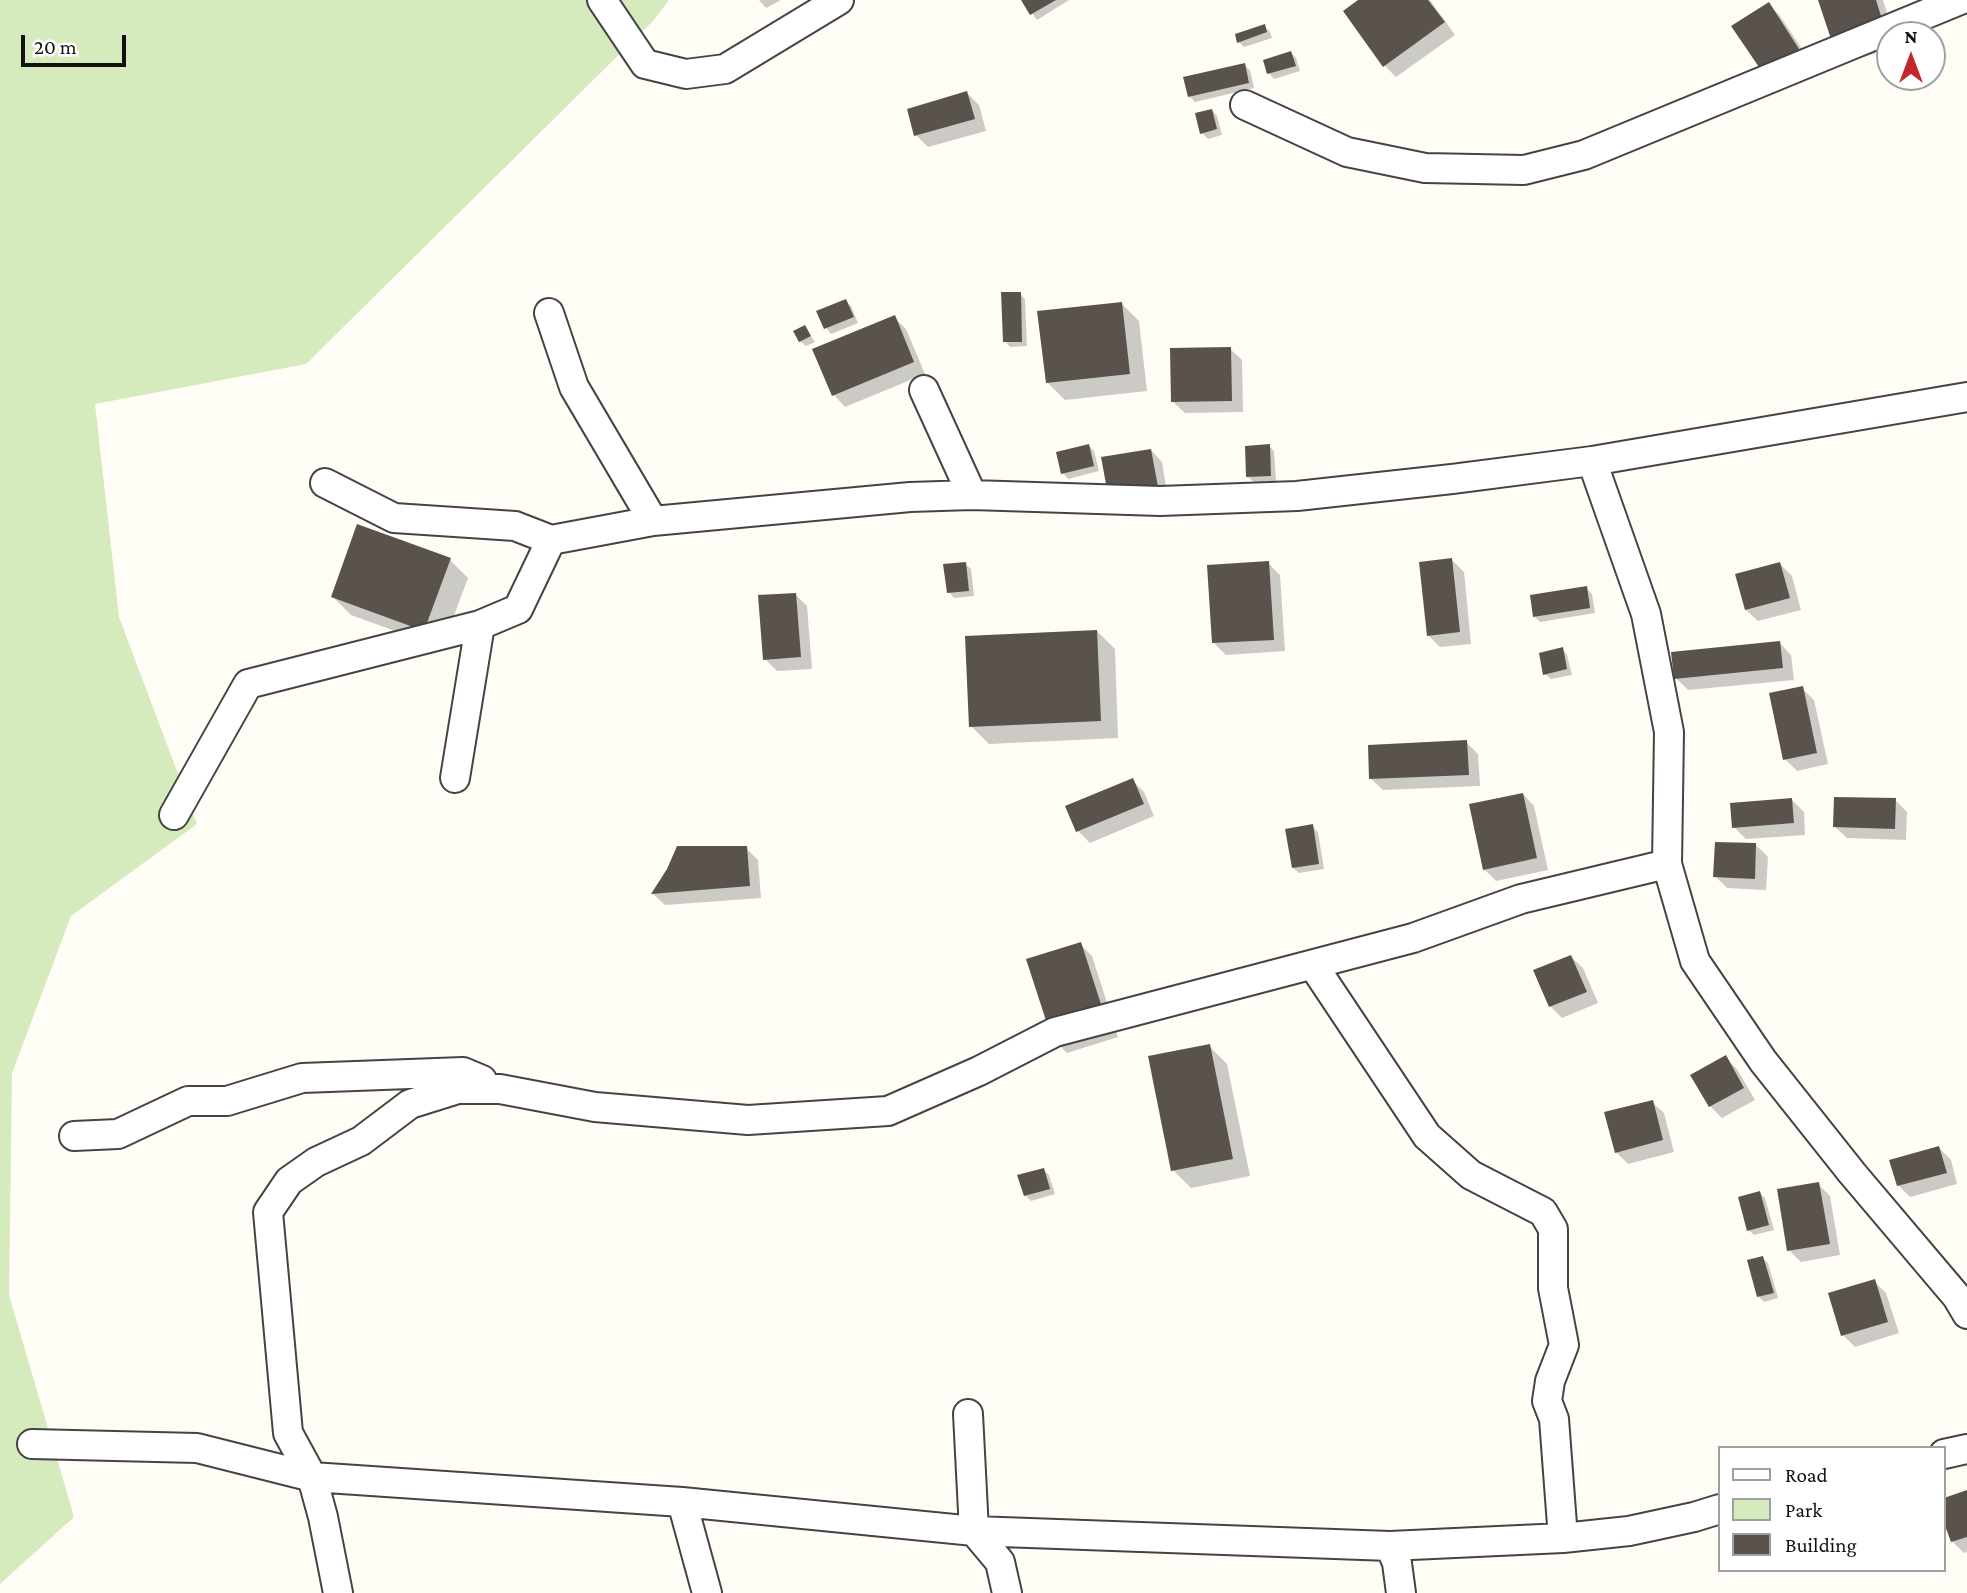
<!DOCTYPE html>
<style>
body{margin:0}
#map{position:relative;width:1967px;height:1593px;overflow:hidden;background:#fffdf5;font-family:"Crimson Pro",serif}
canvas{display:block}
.legend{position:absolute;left:1718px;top:1446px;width:228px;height:126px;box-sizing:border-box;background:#fff;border:2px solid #a0a0a0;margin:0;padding:9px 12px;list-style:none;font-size:21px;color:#111}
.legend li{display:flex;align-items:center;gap:14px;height:35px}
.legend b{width:35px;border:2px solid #a0a0a0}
.north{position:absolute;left:1876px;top:21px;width:70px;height:70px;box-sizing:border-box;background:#fff;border:2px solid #a0a0a0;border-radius:50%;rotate:0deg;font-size:19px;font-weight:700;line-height:28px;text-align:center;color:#111}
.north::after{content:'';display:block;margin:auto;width:24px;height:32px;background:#c4262e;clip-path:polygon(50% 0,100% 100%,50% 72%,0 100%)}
.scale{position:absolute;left:21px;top:35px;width:105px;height:32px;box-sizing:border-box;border:4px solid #111;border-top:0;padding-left:9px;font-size:21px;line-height:24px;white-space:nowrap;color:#111;-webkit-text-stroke:5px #fff;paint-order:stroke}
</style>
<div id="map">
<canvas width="1967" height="1593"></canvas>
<ul class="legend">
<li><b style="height:9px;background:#fff"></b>Road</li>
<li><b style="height:19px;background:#d5ebbd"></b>Park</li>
<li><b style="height:19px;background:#5a524d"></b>Building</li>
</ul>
<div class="north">N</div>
<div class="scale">20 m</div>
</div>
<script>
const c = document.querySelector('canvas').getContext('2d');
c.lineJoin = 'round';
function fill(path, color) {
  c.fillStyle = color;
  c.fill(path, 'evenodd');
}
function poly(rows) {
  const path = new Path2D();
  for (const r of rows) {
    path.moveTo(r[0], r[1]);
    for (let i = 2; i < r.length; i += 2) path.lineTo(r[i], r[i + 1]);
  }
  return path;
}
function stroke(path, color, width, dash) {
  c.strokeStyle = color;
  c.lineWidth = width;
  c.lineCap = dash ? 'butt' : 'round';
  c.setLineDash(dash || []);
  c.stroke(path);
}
fill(poly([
 [0,0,669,0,653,21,306,364,95,404,119,617,197,824,71,916,12,1073,9,1295,74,1517,0,1584]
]), '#d5ebbd');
fill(poly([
 [759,0,781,0,766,8],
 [1023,0,1069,0,1037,20],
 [1361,0,1430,0,1455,35,1396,77,1385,66],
 [1820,0,1883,0,1894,35,1890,35,1890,49,1848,62,1836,50],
 [1768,4,1780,16,1810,61,1776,84],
 [1264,26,1270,32,1272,38,1244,47,1239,42],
 [1291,53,1296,58,1300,71,1274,79,1269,73],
 [1244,65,1250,70,1254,88,1195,102,1189,96],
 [967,93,979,105,986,131,928,147,916,135],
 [1212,110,1217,116,1222,135,1208,139,1202,133],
 [1020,294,1025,299,1027,346,1010,347,1005,341],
 [846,301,851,306,858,323,831,334,826,328,819,312],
 [1121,303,1139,321,1147,391,1065,400,1047,382],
 [894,317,906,329,925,374,845,407,834,395,815,350],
 [805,327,815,342,806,346,800,341],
 [1230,349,1242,360,1243,412,1185,413,1173,402],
 [1089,446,1094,451,1099,471,1068,479,1063,473],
 [1269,446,1274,451,1276,481,1254,482,1248,477],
 [1151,450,1162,462,1168,499,1109,495],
 [450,560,468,578,442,648,351,615,333,597],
 [1452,560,1464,572,1471,644,1440,647,1428,635],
 [1268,563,1280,575,1285,651,1226,655,1214,643],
 [965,564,971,569,974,596,954,598,949,592],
 [1780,564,1792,576,1801,610,1758,621,1746,610],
 [1586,588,1592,594,1595,613,1540,622,1535,617],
 [795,594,807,606,812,669,777,671,765,659],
 [1097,631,1115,649,1118,738,989,744,971,726],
 [1780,643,1791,655,1794,680,1688,690,1676,678],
 [1562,649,1567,655,1572,675,1551,679,1545,674],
 [1802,688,1814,700,1828,764,1797,771,1785,759],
 [1466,742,1478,754,1480,786,1383,790,1371,779],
 [1132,780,1144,792,1154,816,1090,843,1078,831],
 [1523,794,1534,806,1548,870,1496,881,1484,869],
 [1792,800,1804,812,1805,835,1746,839,1734,827],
 [1895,800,1907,812,1906,840,1847,838,1835,827],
 [1312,826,1318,832,1324,869,1299,873,1293,868],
 [1756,845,1768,857,1766,890,1727,888,1715,876],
 [746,848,758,860,761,898,665,905,653,894],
 [1080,944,1092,956,1118,1037,1067,1053,1055,1041],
 [1571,957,1583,968,1598,1003,1562,1018,1550,1006],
 [1209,1046,1227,1064,1250,1176,1191,1188,1173,1170],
 [1725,1057,1737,1069,1755,1100,1722,1118,1710,1106],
 [1652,1102,1664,1113,1674,1152,1628,1164,1616,1152],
 [1939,1148,1951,1160,1957,1184,1910,1197,1898,1185],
 [1043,1170,1049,1175,1055,1194,1031,1201,1025,1195],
 [1818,1184,1830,1196,1840,1255,1801,1262,1789,1250],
 [1759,1193,1765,1198,1774,1230,1754,1235,1749,1230],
 [1762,1258,1768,1263,1778,1298,1764,1302,1759,1297],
 [1874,1281,1886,1293,1899,1333,1855,1347,1843,1335],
 [1967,1492,1967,1552,1964,1553,1952,1541]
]), '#0003');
fill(poly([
 [1021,0,1056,0,1030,15],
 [1358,0,1428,0,1445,22,1383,67,1343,11],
 [1818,0,1876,0,1887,35,1835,51],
 [1769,2,1799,49,1763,73,1731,26],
 [1265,24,1267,32,1237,43,1235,34],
 [1291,51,1296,66,1267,74,1263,60],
 [1245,63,1249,83,1188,97,1183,77],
 [967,91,975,119,914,136,907,109],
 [1212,109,1217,129,1200,134,1195,113],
 [1001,292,1021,292,1022,342,1003,342],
 [846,299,854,317,824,329,816,311],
 [1122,302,1130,374,1046,383,1037,311],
 [895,315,914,362,832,396,812,349],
 [805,325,811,336,799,342,793,331],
 [1231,347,1232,401,1171,402,1170,348],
 [1089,444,1094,466,1061,474,1056,452],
 [1270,444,1271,476,1246,477,1245,446],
 [1151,449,1158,487,1108,495,1101,457],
 [357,524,451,558,424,631,331,597],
 [1452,558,1460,632,1427,636,1419,562],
 [1269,561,1274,640,1212,643,1207,565],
 [966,562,969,591,947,593,943,564],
 [1780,562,1790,598,1745,610,1735,574],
 [1587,586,1590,608,1533,617,1530,595],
 [796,593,801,657,763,660,758,595],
 [1097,630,1101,721,969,727,965,636],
 [1780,641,1783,668,1674,679,1671,652],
 [1563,647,1567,669,1543,675,1539,653],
 [1803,686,1817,753,1783,760,1769,693],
 [1467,740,1469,775,1369,779,1368,745],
 [1133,778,1144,804,1076,832,1065,806],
 [1523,793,1537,858,1483,870,1469,804],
 [1834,797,1896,798,1895,829,1833,827],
 [1792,798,1794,823,1732,828,1730,803],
 [1313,824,1319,864,1292,868,1285,829],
 [1715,842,1756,843,1755,879,1713,877],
 [677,846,747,846,750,886,651,894,667,869],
 [1081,942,1108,1026,1053,1042,1026,959],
 [1571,955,1587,992,1549,1007,1533,970],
 [1210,1044,1233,1159,1171,1171,1148,1056],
 [1726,1055,1744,1088,1709,1107,1690,1075],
 [1653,1100,1663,1140,1615,1153,1604,1112],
 [1939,1146,1947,1173,1897,1186,1889,1160],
 [1044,1168,1050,1189,1024,1196,1017,1175],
 [1819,1182,1830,1244,1787,1251,1777,1189],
 [1760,1191,1769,1225,1747,1231,1738,1197],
 [1763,1256,1774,1293,1757,1297,1747,1260],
 [1875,1279,1888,1322,1841,1336,1828,1293],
 [1967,1490,1967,1537,1951,1542,1944,1523,1944,1498]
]), '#5a524d');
const minor = poly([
 [602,0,645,64,686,74,725,69,839,0],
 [1245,105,1347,152,1425,168,1524,170,1584,155,1960,0],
 [549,313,574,387,653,521],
 [924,390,972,495],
 [1592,461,1646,614,1669,732,1667,864,1695,961,1763,1061,1852,1173,1957,1297,1967,1314],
 [325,483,394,518,515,526,551,540],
 [455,778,480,625,518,609,551,540,653,521,910,497,972,495,1160,501,1297,496,1452,479,1592,461,1967,397],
 [174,815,248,684,480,625],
 [1313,965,1427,1136,1471,1175,1543,1212,1553,1229,1553,1288,1564,1345,1550,1381,1547,1401,1554,1419,1563,1538],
 [74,1136,118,1134,188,1101,227,1101,302,1078,463,1072,482,1080],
 [968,1414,974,1531,1000,1562,1007,1593],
 [32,1444,197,1448,312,1477,682,1502,974,1531,1390,1546,1563,1538,1629,1531,1694,1517,1720,1509],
 [1944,1454,1967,1449],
 [682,1502,707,1593],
 [1390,1546,1397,1563,1401,1593],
 [338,1593,323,1517,312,1477,288,1433,268,1212,289,1181,316,1162,361,1141,410,1104,458,1089,500,1089,595,1107,748,1120,888,1111,979,1071,1055,1032,1413,938,1521,899,1667,864]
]);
stroke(minor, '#444', 32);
stroke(minor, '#fff', 28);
</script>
